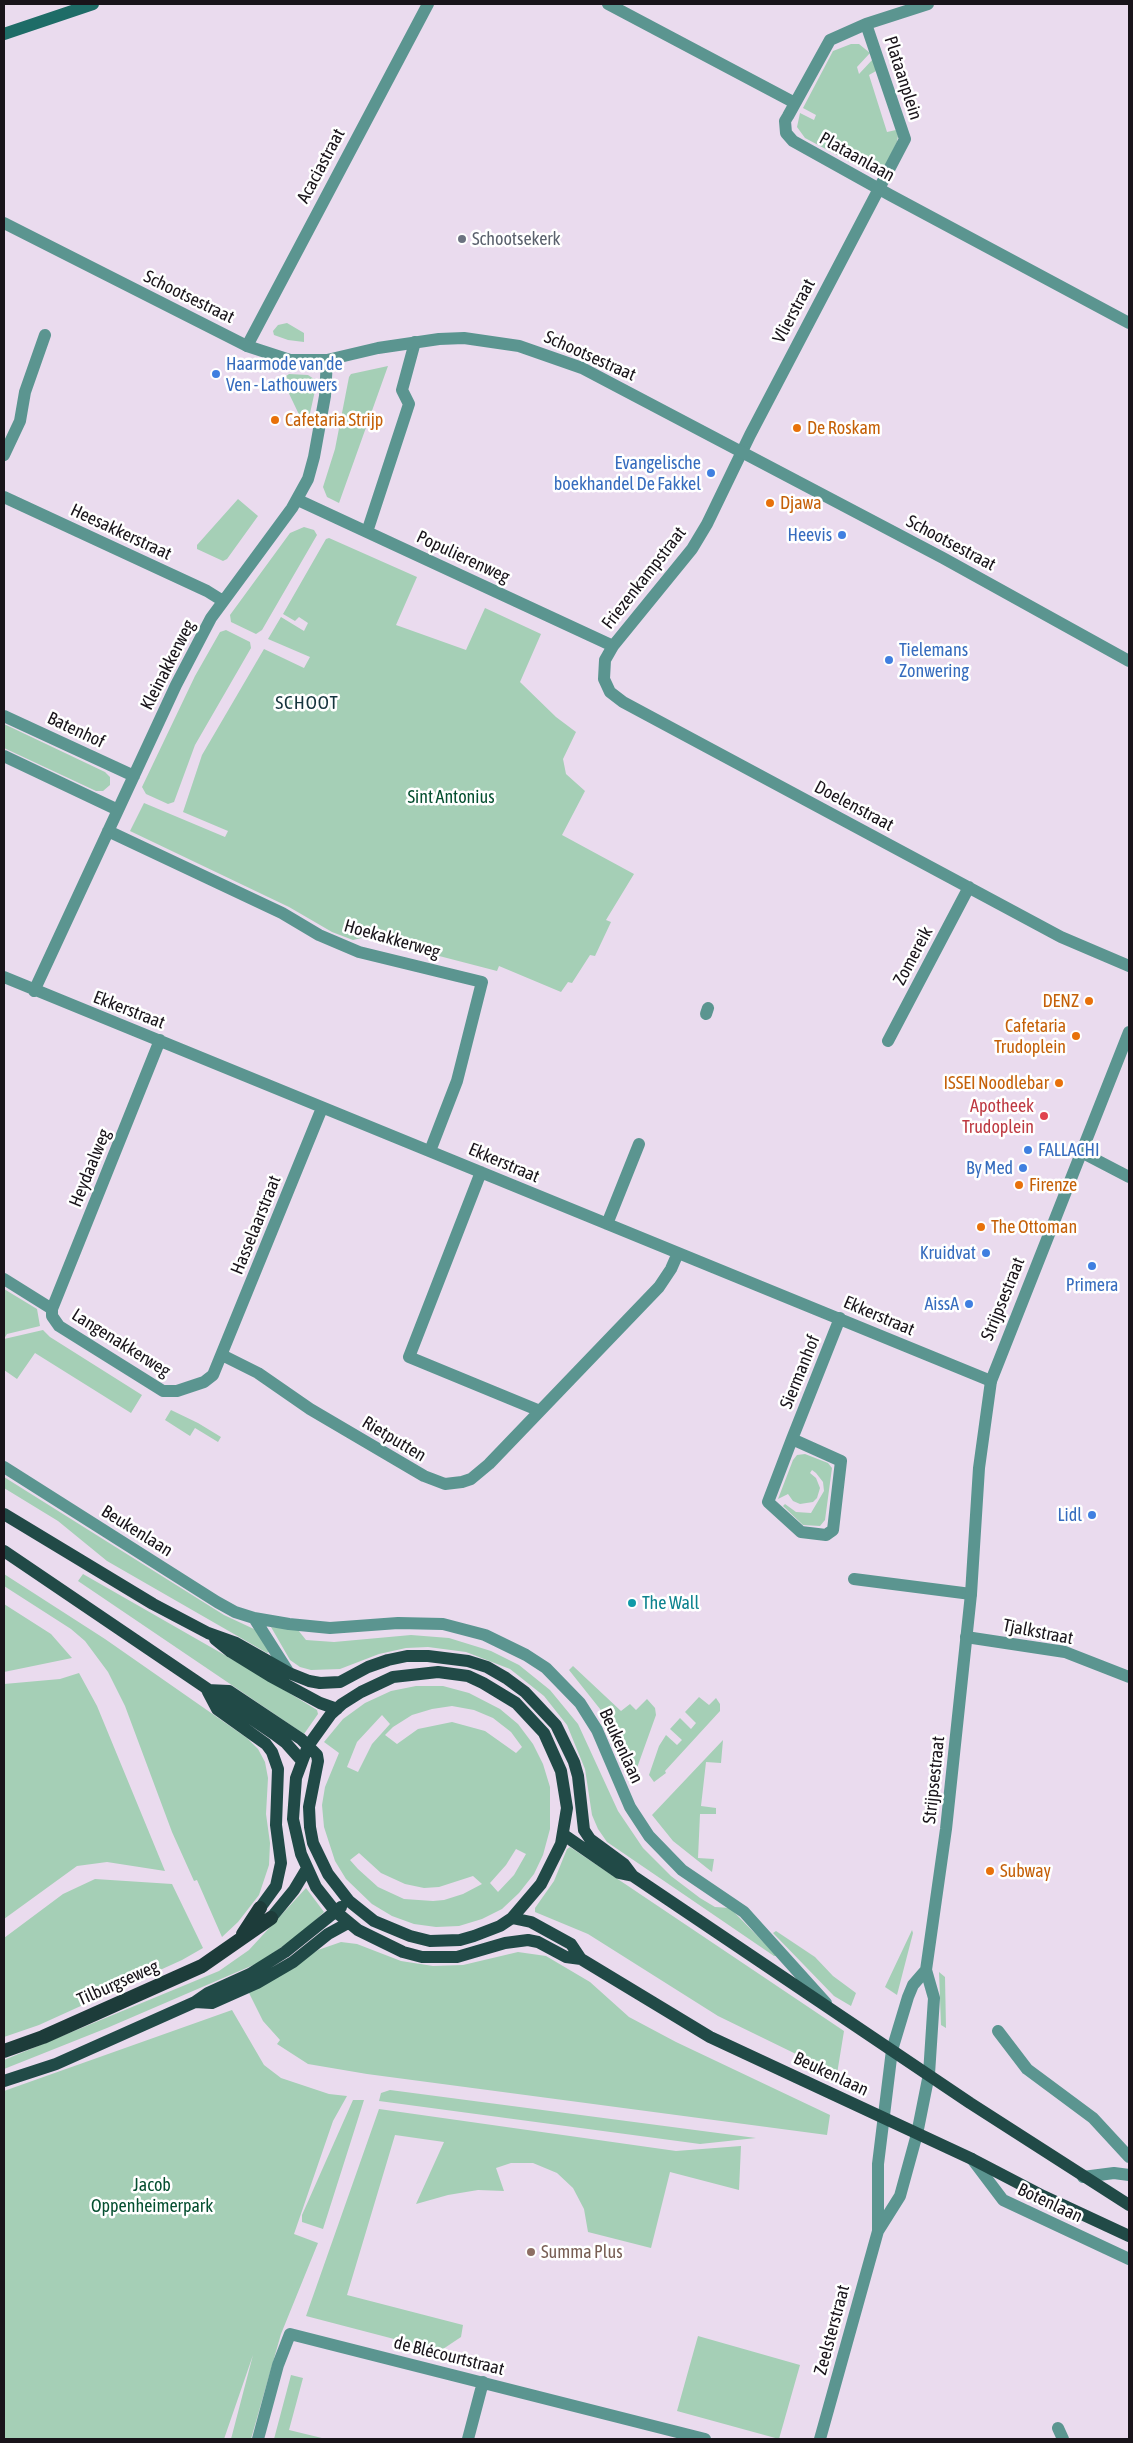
<!DOCTYPE html>
<meta charset="utf-8">
<style>
body{margin:0}
#map{position:relative;width:1133px;height:2443px;overflow:hidden;background:#eadbee;font-family:"Asap Condensed",sans-serif}
canvas{display:block}
.frame{position:absolute;inset:0;border:5px solid #19141a;pointer-events:none}
</style>
<div id="map">
<canvas width="1133" height="2443"></canvas>
<div class="frame"></div>
</div>
<script>
const c = document.querySelector('canvas').getContext('2d');
c.lineJoin = 'round';
function fill(path, color) {
  c.fillStyle = color;
  c.fill(path, 'evenodd');
}
function poly(rows) {
  const path = new Path2D();
  for (const r of rows) {
    path.moveTo(r[0], r[1]);
    for (let i = 2; i < r.length; i += 2) path.lineTo(r[i], r[i + 1]);
  }
  return path;
}
function stroke(path, color, width, dash) {
  c.strokeStyle = color;
  c.lineWidth = width;
  c.lineCap = dash ? 'butt' : 'round';
  c.setLineDash(dash || []);
  c.stroke(path);
}
function drawText(font, color, halo, rows, align = 'center') {
  c.font = font + ' "Asap Condensed",sans-serif';
  c.lineWidth = 5;
  c.setLineDash([]);
  c.textBaseline = 'middle';
  c.strokeStyle = halo;
  c.fillStyle = color;
  for (const [text, x, y, turn = 0] of rows) {
    c.save();
    c.translate(x, y);
    c.rotate((+turn || 0) * Math.PI / 180);
    c.textAlign = isNaN(turn) ? turn : align;
    if (halo) c.strokeText(text, 0, 0);
    c.fillText(text, 0, 0);
    c.restore();
  }
}
fill(poly([
 [851,44,859,44,870,53,857,67,859,74,873,59,876,71,869,75,887,132,896,130,898,136,897,142,886,164,875,171,865,170,805,138,797,127,800,113,814,120,816,115,803,108,833,51],
 [287,323,304,333,304,342,288,340,274,335,273,331,278,325],
 [388,366,339,503,327,497,323,487,335,449,349,377,351,374],
 [289,374,308,375,314,379,316,386,307,427,305,427,282,379],
 [238,499,258,516,227,559,223,561,197,549,197,545],
 [304,527,314,530,317,535,262,630,256,634,231,622,230,615,290,533],
 [329,538,417,577,396,625,466,650,485,608,541,634,520,682,556,717,576,732,563,759,566,774,585,791,562,835,634,874,606,920,611,922,595,956,590,955,572,983,568,982,561,992,499,966,497,971,366,937,353,940,332,932,289,907,130,831,144,803,225,837,228,831,183,812,202,755,264,649,304,668,310,657,268,639,281,617,304,631,308,623,299,617,295,621,283,614,326,539],
 [226,630,250,642,251,648,195,745,174,802,168,804,146,794,142,787,195,676,220,632],
 [4,724,105,772,110,777,110,785,103,791,96,791,4,748],
 [4,1289,37,1309,40,1326,7,1334,4,1339,43,1330,50,1337,142,1395,131,1413,35,1353,17,1379,4,1370],
 [171,1410,198,1423,221,1437,218,1442,195,1428,190,1436,165,1420],
 [805,1454,828,1463,832,1468,825,1520,820,1526,803,1525,783,1506,785,1504,796,1512,811,1513,824,1491,823,1482,816,1473,812,1470,810,1473,816,1478,820,1488,817,1498,813,1502,800,1504,793,1501,788,1494,778,1499,793,1460,797,1455],
 [4,1477,224,1615,256,1630,269,1652,267,1653,107,1561,58,1521,4,1488],
 [4,1574,105,1639,247,1738,258,1749,265,1762,268,1778,266,1814,270,1843,269,1865,259,1895,238,1922,222,1937,197,1880,194,1881,172,1832,125,1706,108,1672,85,1641,71,1629,4,1586],
 [83,1574,263,1677,317,1710,318,1714,304,1734,78,1581],
 [4,1604,51,1634,72,1658,4,1672],
 [271,1627,298,1630,306,1640,334,1642,411,1635,449,1638,491,1651,519,1665,550,1690,578,1724,618,1811,643,1848,671,1876,700,1898,715,1907,730,1908,777,1956,774,1956,607,1842,598,1829,592,1815,585,1769,567,1725,544,1696,510,1669,466,1652,428,1647,406,1648,379,1654,340,1669,311,1670,300,1667,290,1660],
 [573,1666,621,1711,630,1704,636,1710,647,1699,655,1708,656,1715,633,1779,604,1714,569,1670],
 [79,1673,97,1706,165,1871,107,1862,77,1866,4,1919,4,1684,60,1679],
 [416,1686,443,1686,469,1693,500,1709,518,1724,533,1744,543,1764,550,1787,550,1829,543,1855,534,1874,519,1893,502,1909,482,1919,459,1926,436,1927,414,1924,392,1916,372,1904,346,1879,335,1861,324,1827,322,1805,325,1787,339,1753,324,1742,343,1719,365,1703,391,1691],
 [452,1706,474,1710,493,1718,511,1732,522,1747,516,1753,485,1731,452,1722,418,1729,397,1744,385,1735,393,1727,412,1715,432,1709],
 [382,1715,390,1724,372,1744,358,1772,347,1767,357,1742],
 [516,1849,526,1854,514,1875,498,1892,490,1883,506,1865],
 [359,1853,381,1873,405,1884,424,1888,439,1887,473,1876,482,1884,463,1894,444,1900,433,1901,404,1899,378,1887,358,1869,350,1860],
 [699,1697,709,1705,716,1698,720,1704,720,1711,665,1771,666,1773,654,1782,649,1775,659,1746,666,1735,677,1745,682,1740,670,1729,680,1718,691,1729,696,1723,685,1712],
 [723,1740,721,1763,706,1762,701,1806,716,1808,716,1814,700,1814,698,1858,714,1859,712,1872,673,1841,652,1815],
 [570,1847,844,2031,837,2074,718,2016,588,1934,535,1912,535,1908,554,1881,567,1849],
 [95,1879,172,1884,203,1948,182,1960,39,2025,4,2037,4,1938,63,1894],
 [306,1888,324,1912,301,1934,258,1963,107,2028,4,2069,4,2060,219,1971,249,1950],
 [912,1930,913,1933,897,1995,885,1987],
 [776,1931,815,1957,833,1976,856,1993,851,2006,834,1996,773,1933],
 [341,1942,357,1944,401,1961,433,1966,463,1965,518,1952,546,1956,590,1982,629,2017,676,2042,830,2115,827,2135,367,2074,308,2064,277,2044,280,2040,263,2021,249,1993,318,1950],
 [939,1972,945,1977,946,2028,941,2025],
 [232,2010,264,2065,281,2078,329,2094,347,2096,333,2121,294,2234,318,2243,281,2334,251,2439,231,2439,253,2355,224,2439,4,2439,4,2091],
 [390,2090,756,2138,700,2144,379,2101,381,2093],
 [353,2100,364,2100,323,2229,302,2222,302,2215],
 [379,2109,676,2151,741,2146,739,2190,670,2172,651,2248,588,2232,584,2209,573,2188,557,2173,533,2163,511,2163,496,2168,504,2191,478,2190,448,2195,416,2204,444,2142,395,2135,347,2295,463,2325,461,2337,440,2351,306,2316],
 [698,2336,800,2365,779,2439,677,2411],
 [291,2375,303,2378,289,2430,326,2439,274,2439]
]), '#a5cfb6');
stroke(poly([
 [706,1014,708,1008]
]), '#5b9590', 12);
stroke(poly([
 [608,4,795,103],
 [928,4,866,24,830,40,788,116,785,121,786,133,793,141,890,195,1129,323],
 [866,24,905,139,750,435,707,524,692,549,613,646,605,660,604,679,610,692,623,702,1061,937,1129,966],
 [247,346,428,4],
 [4,455,20,421,25,392,45,335],
 [4,497,207,591,223,601],
 [298,500,613,646],
 [367,532,409,404,402,390,415,342],
 [4,716,134,776],
 [4,756,118,810],
 [108,831,282,913,319,935,359,952,482,982,457,1081,430,1151],
 [4,977,991,1381],
 [34,991,176,685,211,618,292,508,308,479,314,457,325,396,327,360],
 [160,1040,52,1309,52,1316,59,1326,163,1391,177,1391,204,1382,213,1375,322,1108],
 [888,1041,969,887],
 [1081,1152,1129,1177],
 [481,1172,409,1357,540,1411],
 [607,1224,639,1144],
 [4,1279,52,1309],
 [222,1355,258,1373,310,1409,424,1476,445,1484,462,1482,471,1479,489,1464,659,1287,671,1269,678,1253],
 [792,1439,841,1461,833,1530,826,1535,801,1532,768,1502,792,1439,840,1318],
 [4,1467,217,1602,235,1612,254,1618,289,1624,330,1628,398,1623,443,1624,485,1635,526,1655,546,1668,580,1703,597,1730,630,1807,649,1836,682,1870,744,1912,826,2003],
 [854,1579,971,1594],
 [254,1618,289,1673],
 [966,1637,1065,1652,1129,1677],
 [998,2031,1027,2069,1093,2118,1129,2157],
 [972,2159,1003,2200,1129,2259],
 [1083,2177,1114,2173,1129,2175],
 [1058,2428,1063,2439],
 [258,2439,278,2365,290,2334,705,2439],
 [468,2439,483,2382]
]), '#5b9590', 12);
stroke(poly([
 [4,223,247,346,290,360,327,360,378,348,439,339,464,338,519,346,582,368,943,558,1129,661],
 [878,2231,900,2196,917,2134,929,2074,934,1998,926,1970,946,1829,971,1594,979,1468,991,1381,1129,1032],
 [820,2439,878,2231,878,2164,892,2050,908,1997,913,1985,926,1970]
]), '#5b9590', 12);
stroke(poly([
 [4,34,93,4]
]), '#1e6c67', 12);
stroke(poly([
 [4,1514,153,1604,208,1633,236,1643,289,1673,309,1681,320,1683,340,1682,368,1667,388,1660,407,1656,428,1656,468,1661,487,1667,506,1678,525,1692,556,1725,574,1762,578,1776,584,1830,590,1839,624,1864,633,1876,970,2103,1129,2205],
 [4,1551,274,1734,286,1743,302,1761],
 [215,1639,231,1652,270,1676,320,1703,337,1709],
 [207,1690,229,1691,301,1739,317,1755,318,1761,309,1807,310,1827,313,1843,328,1874,349,1901,374,1921,410,1936,430,1941,460,1940,474,1936,500,1926,512,1918,541,1884,561,1844,567,1808,561,1771,544,1733,516,1703,483,1683,468,1676,438,1672,393,1677,361,1692,342,1704,331,1714,308,1746,296,1778,293,1819,301,1854,316,1887,335,1911,358,1930,403,1952,422,1957,457,1957,505,1943,528,1940,538,1942,566,1957,581,1959],
 [208,1692,217,1709,266,1744,272,1752,278,1769,276,1825,281,1863,276,1886,260,1908],
 [564,1835,619,1873,633,1876],
 [271,1918,294,1890,306,1870],
 [512,1918,531,1922,571,1944,581,1959,710,2037,972,2159,1043,2196,1129,2236],
 [195,2002,212,2003,257,1983,293,1962,328,1934,348,1923],
 [4,2081,56,2064,195,2002,208,1993,250,1974,285,1952,341,1907]
]), '#214a47', 12);
stroke(poly([
 [243,1934,260,1908],
 [4,2051,43,2037,202,1966,271,1918]
]), '#1d3c3a', 14);
for (const [x, y, r, color] of [
 [462,239,5,"#6b7280"],
 [216,374,5,"#3f7fe0"],
 [275,420,5,"#e8710a"],
 [797,428,5,"#e8710a"],
 [711,473,5,"#3f7fe0"],
 [770,503,5,"#e8710a"],
 [842,535,5,"#3f7fe0"],
 [889,660,5,"#3f7fe0"],
 [1089,1001,5,"#e8710a"],
 [1076,1036,5,"#e8710a"],
 [1059,1083,5,"#e8710a"],
 [1044,1116,5,"#e0444e"],
 [1028,1150,5,"#3f7fe0"],
 [1023,1168,5,"#3f7fe0"],
 [1019,1185,5,"#e8710a"],
 [981,1227,5,"#e8710a"],
 [986,1253,5,"#3f7fe0"],
 [1092,1266,5,"#3f7fe0"],
 [969,1304,5,"#3f7fe0"],
 [1092,1515,5,"#3f7fe0"],
 [632,1603,5,"#0f9aa8"],
 [990,1871,5,"#e8710a"],
 [531,2252,5,"#8d6e63"]
]) {
  const dot = new Path2D();
  dot.arc(x, y, r, 0, 2 * Math.PI);
  c.fillStyle = color;
  c.fill(dot);
  stroke(dot, '#fff', 2);
}
drawText('18px', '#19141a', '#fff', [
 ["Plataanplein",903,78,72],
 ["Plataanlaan",857,157,29],
 ["Acaciastraat",321,166,-62],
 ["Schootsestraat",189,297,26],
 ["Vlierstraat",794,311,-62],
 ["Schootsestraat",590,356,24],
 ["Heesakkerstraat",121,532,25],
 ["Schootsestraat",951,543,28],
 ["Populierenweg",463,557,25],
 ["Friezenkampstraat",644,578,-52],
 ["Kleinakkerweg",168,665,-63],
 ["Batenhof",76,730,25],
 ["Doelenstraat",854,806,28],
 ["Hoekakkerweg",392,939,16],
 ["Zomereik",913,956,-62],
 ["Ekkerstraat",129,1010,21],
 ["Ekkerstraat",504,1163,23],
 ["Heydaalweg",90,1168,-68],
 ["Hasselaarstraat",256,1225,-68],
 ["Strijpsestraat",1003,1299,-68],
 ["Ekkerstraat",879,1316,23],
 ["Langenakkerweg",121,1343,32],
 ["Siermanhof",800,1372,-68],
 ["Rietputten",394,1439,31],
 ["Beukenlaan",137,1531,32],
 ["Tjalkstraat",1038,1632,11],
 ["Beukenlaan",621,1746,65],
 ["Strijpsestraat",934,1780,-84],
 ["Tilburgseweg",118,1983,-24],
 ["Beukenlaan",831,2074,25],
 ["Botenlaan",1050,2203,25],
 ["Zeelsterstraat",832,2330,-75],
 ["de Blécourtstraat",449,2356,14]
]);
drawText('18px', '#5b616d', '#fff', [
 ["Schootsekerk",472,239]
], 'left');
drawText('18px', '#366cbe', '#fff', [
 ["Haarmode van de",226,364,"left"],
 ["Ven - Lathouwers",226,385,"left"],
 ["Evangelische",701,463],
 ["boekhandel De Fakkel",701,484],
 ["Heevis",832,535],
 ["Tielemans",899,650,"left"],
 ["Zonwering",899,671,"left"],
 ["FALLACHI",1038,1150,"left"],
 ["By Med",1013,1168],
 ["Kruidvat",976,1253],
 ["Primera",1092,1285,"center"],
 ["AissA",959,1304],
 ["Lidl",1082,1515]
], 'right');
drawText('18px', '#c56008', '#fff', [
 ["Cafetaria Strijp",285,420],
 ["De Roskam",807,428],
 ["Djawa",780,503],
 ["DENZ",1079,1001,"right"],
 ["Cafetaria",1066,1026,"right"],
 ["Trudoplein",1066,1047,"right"],
 ["ISSEI Noodlebar",1049,1083,"right"],
 ["Firenze",1029,1185],
 ["The Ottoman",991,1227],
 ["Subway",1000,1871]
], 'left');
drawText('18px', '#054f30', '#fff', [
 ["Sint Antonius",451,797],
 ["Jacob",152,2185],
 ["Oppenheimerpark",152,2206]
]);
drawText('18px', '#be3a42', '#fff', [
 ["Apotheek",1034,1106],
 ["Trudoplein",1034,1127]
], 'right');
drawText('18px', '#0d838f', '#fff', [
 ["The Wall",642,1603]
], 'left');
drawText('18px', '#785e54', '#fff', [
 ["Summa Plus",541,2252]
], 'left');
c.letterSpacing = '1px';
drawText('19px', '#15343d', '#fff', [
 ["SCHOOT",307,703]
]);
c.letterSpacing = '0px';
</script>
